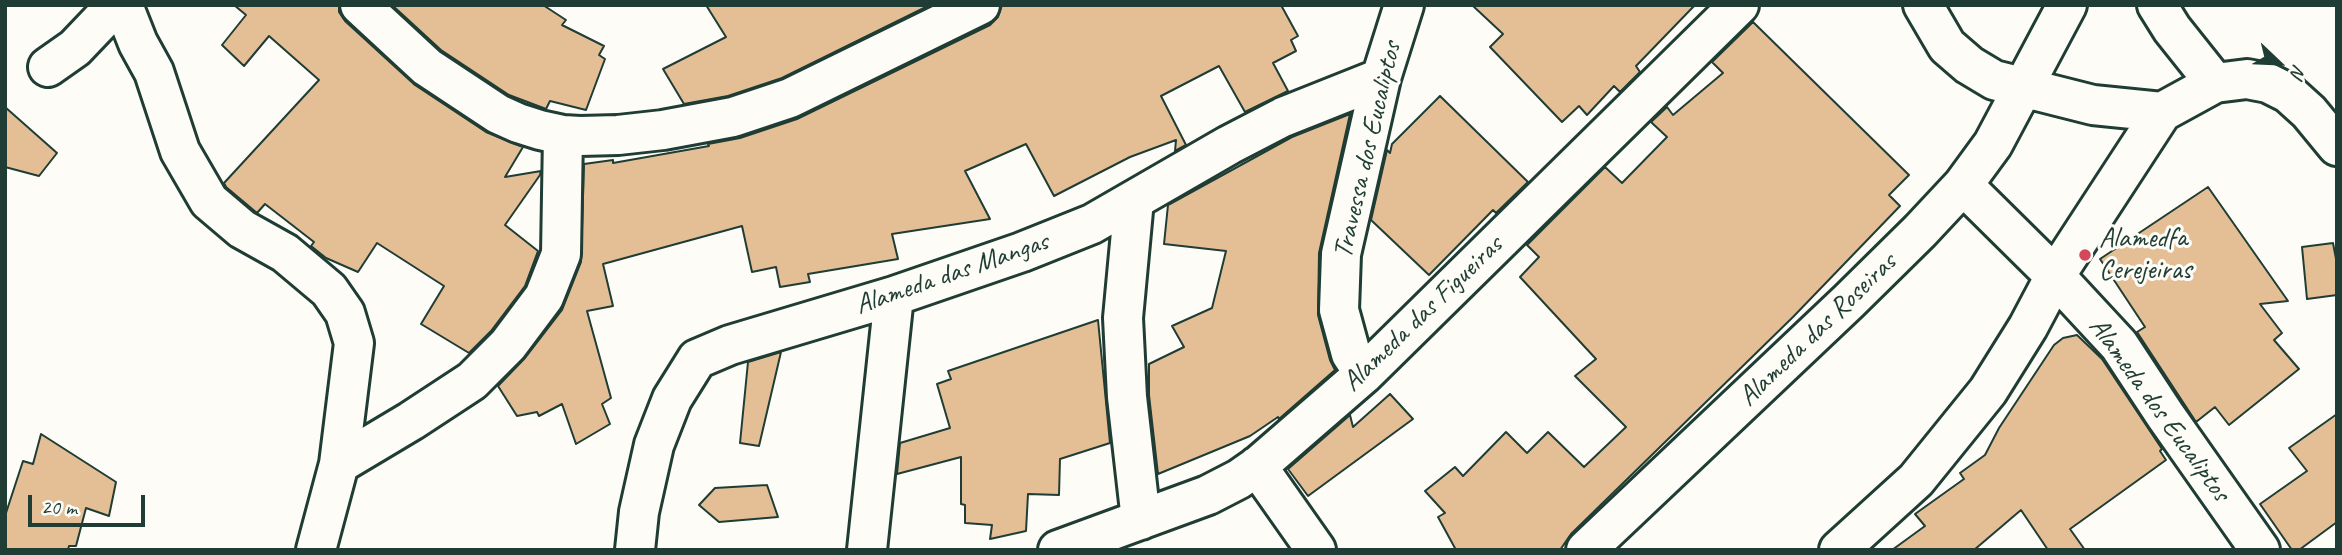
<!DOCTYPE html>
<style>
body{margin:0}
#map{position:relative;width:2342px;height:555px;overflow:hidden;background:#fdfcf7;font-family:Caveat,sans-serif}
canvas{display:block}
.frame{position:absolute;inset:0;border:7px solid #1f3d34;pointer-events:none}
.north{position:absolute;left:2244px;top:28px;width:70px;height:70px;-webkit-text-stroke:5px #fdfcf7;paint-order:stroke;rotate:113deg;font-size:19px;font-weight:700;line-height:28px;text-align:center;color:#1f3d34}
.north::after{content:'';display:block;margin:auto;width:24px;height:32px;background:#1f3d34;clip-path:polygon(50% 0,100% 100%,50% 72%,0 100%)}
.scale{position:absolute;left:28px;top:495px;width:117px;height:32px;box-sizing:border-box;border:4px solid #1f3d34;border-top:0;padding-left:9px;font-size:21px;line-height:24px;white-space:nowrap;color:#1f3d34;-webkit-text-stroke:5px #fdfcf7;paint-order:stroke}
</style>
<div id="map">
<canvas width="2342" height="555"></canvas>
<div class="frame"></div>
<div class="north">N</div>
<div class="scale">20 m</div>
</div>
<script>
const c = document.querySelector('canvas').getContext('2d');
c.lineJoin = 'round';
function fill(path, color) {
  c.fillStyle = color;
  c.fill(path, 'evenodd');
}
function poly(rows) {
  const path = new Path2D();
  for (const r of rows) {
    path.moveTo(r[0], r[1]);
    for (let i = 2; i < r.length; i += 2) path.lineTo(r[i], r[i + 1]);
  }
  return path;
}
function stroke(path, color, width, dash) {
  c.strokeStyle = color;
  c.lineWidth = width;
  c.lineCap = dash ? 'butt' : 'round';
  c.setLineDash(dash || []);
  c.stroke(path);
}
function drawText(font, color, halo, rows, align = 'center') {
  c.font = font + ' Caveat,sans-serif';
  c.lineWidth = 6;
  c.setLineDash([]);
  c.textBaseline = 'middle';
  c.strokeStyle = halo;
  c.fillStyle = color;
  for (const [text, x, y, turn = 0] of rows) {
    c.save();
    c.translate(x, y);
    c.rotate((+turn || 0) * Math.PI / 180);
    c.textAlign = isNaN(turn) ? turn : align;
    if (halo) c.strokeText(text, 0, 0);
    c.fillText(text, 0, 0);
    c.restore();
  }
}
const building = poly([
 [234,5,339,5,339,12,345,21,415,85,486,132,523,147,505,177,541,171,540,175,505,225,538,251,525,286,491,331,469,353,421,324,444,286,377,243,358,272,326,258,311,246,314,242,265,204,257,213,226,187,224,183,319,80,269,36,244,66,222,45,246,15,234,5],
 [392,5,543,5,566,20,562,25,604,46,599,55,605,59,586,110,550,101,546,109,509,95,441,50,392,5],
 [706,5,930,5,782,78,728,96,684,104,663,69,726,37,706,5],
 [1002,5,1281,5,1298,36,1291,40,1296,51,1273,63,1288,91,1245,112,1219,66,1161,96,1186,145,1175,151,1176,140,1130,157,1054,196,1026,144,965,171,990,219,892,234,898,259,808,274,810,282,780,287,776,267,752,272,742,226,603,264,613,306,587,311,611,398,602,404,610,424,576,444,562,404,539,416,537,412,517,416,498,386,525,358,562,310,581,262,584,164,613,160,613,163,709,146,708,144,740,138,797,119,990,25,998,17,1002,5],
 [1472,5,1695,5,1636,66,1640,72,1620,92,1614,86,1587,115,1579,106,1562,122,1490,47,1503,34,1472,5],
 [1753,22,1909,175,1889,195,1900,206,1793,317,1571,534,1560,550,1456,550,1438,517,1445,513,1425,491,1455,467,1463,476,1506,432,1527,453,1548,432,1584,467,1626,427,1575,376,1596,359,1520,277,1539,257,1527,245,1605,167,1622,183,1667,137,1651,122,1667,107,1673,115,1723,73,1712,62,1753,22],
 [1440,96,1528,182,1496,213,1493,210,1429,275,1371,220,1387,150,1390,153,1392,144,1440,96],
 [5,107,57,153,39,176,5,167,5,107],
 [1350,114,1319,253,1318,315,1330,360,1335,370,1279,419,1278,417,1250,436,1158,474,1149,395,1149,364,1184,347,1172,326,1212,308,1226,251,1164,244,1168,205,1292,137,1350,114],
 [2208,187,2288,301,2260,304,2282,333,2274,340,2299,369,2229,425,2215,407,2196,422,2137,332,2145,327,2100,259,2208,187],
 [2333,243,2337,264,2337,295,2307,299,2302,247,2333,243],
 [1098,320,1110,443,1060,459,1059,495,1028,494,1026,531,990,539,992,525,965,523,965,505,961,504,961,457,897,474,900,443,950,428,937,384,951,379,948,371,1098,320],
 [2077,335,2102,359,2162,449,2160,451,2166,460,2070,529,2085,550,2048,550,2021,510,1974,550,1892,550,1925,526,1915,514,1964,479,1960,473,1985,455,1999,428,2054,345,2063,338,2077,335],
 [781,352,759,446,740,443,748,362,781,352],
 [1390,394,1413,419,1308,496,1288,469,1350,415,1353,427,1390,394],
 [2337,414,2337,522,2299,550,2292,550,2260,504,2307,471,2289,448,2337,414],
 [41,434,116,482,109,516,86,508,76,546,69,546,68,550,5,550,5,516,23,461,33,464,41,434],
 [767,485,778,517,719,522,699,505,715,488,767,485]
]);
fill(building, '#e4bf95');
stroke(building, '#1f3d34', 2);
const minor = poly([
 [123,5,138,43,154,72,180,151,209,201,242,229,285,253,329,290,345,313,354,343,339,464,316,550],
 [360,5,427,67,498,114,518,123,540,130,563,135,580,136,618,135,663,130,733,117,790,98,980,5],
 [1923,5,1947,46,1969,65,1994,80,2093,105,2162,112],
 [2157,5,2172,29,2215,83],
 [48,67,75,48,116,5],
 [1963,185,2055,276,2119,345,2165,415,2260,550],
 [1134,200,1123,318,1127,397,1141,520],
 [1364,374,1351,354,1339,310,1341,254,1381,78,1404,5],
 [339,464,411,421,472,381,508,345,544,297,561,254,563,135],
 [1257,466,1316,550],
 [635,550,639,512,654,445,672,399,697,359,730,345,894,296,1022,252,1092,224,1229,145,1283,117,1381,78],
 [867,550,894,296],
 [1058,550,1208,495,1239,479,1259,465,1364,374,1739,5],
 [1586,550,1849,301,1920,231,1963,185,1993,144,2067,5],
 [1839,550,1916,480,1988,391,2028,327,2055,276,2162,112,2215,83,2247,79,2268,83,2288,93,2309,112,2337,146]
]);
stroke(minor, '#1f3d34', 44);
stroke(minor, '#fdfcf7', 38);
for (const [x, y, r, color] of [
 [2085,255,7,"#d1495b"]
]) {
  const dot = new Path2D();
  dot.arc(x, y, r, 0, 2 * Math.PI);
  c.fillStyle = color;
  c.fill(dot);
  stroke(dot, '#fdfcf7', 2.5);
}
drawText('28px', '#1f3d34', '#fdfcf7', [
 ["Travessa dos Eucaliptos",1368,150,-77],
 ["Alameda das Mangas",952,274,-19],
 ["Alameda das Figueiras",1423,314,-44],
 ["Alameda das Roseiras",1818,330,-44],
 ["Alameda dos Eucaliptos",2159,410,54]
]);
drawText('28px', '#1f3d34', '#fdfcf7', [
 ["Alamedfa",2099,239],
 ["Cerejeiras",2099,271]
], 'left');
</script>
